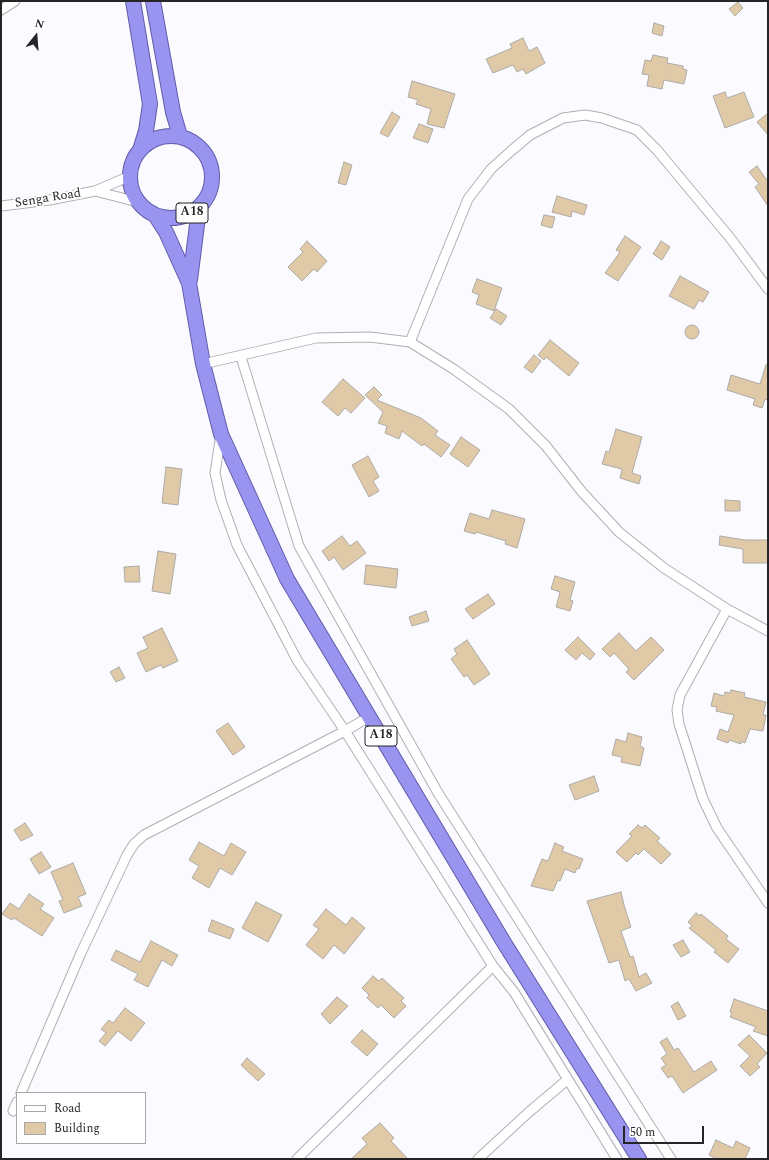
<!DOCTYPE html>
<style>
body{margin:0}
#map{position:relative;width:769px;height:1160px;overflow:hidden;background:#fbfaff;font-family:Spectral,serif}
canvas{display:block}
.frame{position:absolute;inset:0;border:2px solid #252527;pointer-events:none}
.legend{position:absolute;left:16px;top:1092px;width:130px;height:52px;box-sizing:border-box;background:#fff;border:1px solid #a8a8a9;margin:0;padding:5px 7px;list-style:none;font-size:12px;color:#252527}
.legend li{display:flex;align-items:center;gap:8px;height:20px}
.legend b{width:20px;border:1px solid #a8a8a9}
.north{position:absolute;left:16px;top:16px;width:40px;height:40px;-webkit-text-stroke:3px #fff;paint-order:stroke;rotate:17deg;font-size:11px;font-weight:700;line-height:16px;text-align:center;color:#252527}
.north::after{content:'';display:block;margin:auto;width:14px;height:18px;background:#252527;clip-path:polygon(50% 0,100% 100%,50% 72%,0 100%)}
.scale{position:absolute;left:623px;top:1126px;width:81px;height:18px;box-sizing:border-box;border:2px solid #252527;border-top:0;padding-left:5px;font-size:12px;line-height:14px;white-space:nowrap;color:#252527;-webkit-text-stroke:3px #fff;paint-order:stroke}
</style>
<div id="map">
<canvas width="769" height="1160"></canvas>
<div class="frame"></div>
<ul class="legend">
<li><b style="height:5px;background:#fff"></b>Road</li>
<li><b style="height:11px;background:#e0c9a7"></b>Building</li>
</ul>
<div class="north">N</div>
<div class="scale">50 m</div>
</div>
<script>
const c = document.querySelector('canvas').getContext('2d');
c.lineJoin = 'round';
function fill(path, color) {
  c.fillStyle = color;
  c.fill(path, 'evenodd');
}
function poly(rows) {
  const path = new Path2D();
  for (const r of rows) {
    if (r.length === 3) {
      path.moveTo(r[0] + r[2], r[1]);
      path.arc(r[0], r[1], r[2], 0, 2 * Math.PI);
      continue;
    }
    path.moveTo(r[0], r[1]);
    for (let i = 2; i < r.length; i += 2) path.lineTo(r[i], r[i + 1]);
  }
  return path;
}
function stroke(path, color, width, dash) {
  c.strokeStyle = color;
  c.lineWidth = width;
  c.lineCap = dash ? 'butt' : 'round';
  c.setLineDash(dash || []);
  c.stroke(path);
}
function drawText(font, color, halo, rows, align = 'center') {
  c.font = font + ' Spectral,serif';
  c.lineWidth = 4;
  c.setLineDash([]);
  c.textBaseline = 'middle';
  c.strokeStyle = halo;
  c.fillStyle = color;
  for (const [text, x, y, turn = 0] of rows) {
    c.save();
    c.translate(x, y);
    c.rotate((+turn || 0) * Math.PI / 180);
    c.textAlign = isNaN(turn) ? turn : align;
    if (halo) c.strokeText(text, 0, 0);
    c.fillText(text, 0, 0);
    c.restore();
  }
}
const building = poly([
 [738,2,743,8,735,16,729,9,738,2],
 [654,23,664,26,662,36,652,33,654,23],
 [523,38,529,51,537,47,545,63,526,74,523,69,517,72,513,65,493,73,486,59,512,48,510,44,523,38],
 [653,55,668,58,667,63,683,66,683,69,687,70,684,84,664,80,662,89,647,86,649,75,642,74,645,60,651,61,653,55],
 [412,81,455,94,444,128,427,124,431,109,416,104,418,100,408,97,412,81],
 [725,92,727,98,744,92,754,117,725,128,713,96,725,92],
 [392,112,400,117,388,137,380,133,392,112],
 [768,113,768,135,757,122,768,113],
 [419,124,433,129,428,143,413,138,419,124],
 [344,162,352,165,346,185,338,183,344,162],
 [757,166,766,179,768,178,768,206,755,187,759,184,749,172,757,166],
 [557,196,587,205,584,215,572,211,571,217,552,212,557,196],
 [544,215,555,217,552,228,541,225,544,215],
 [625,236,641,247,618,281,605,273,620,252,616,250,625,236],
 [307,241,327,261,317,272,314,269,302,281,288,267,303,252,300,249,307,241],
 [661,241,670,247,662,260,653,254,661,241],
 [680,276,709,292,703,302,699,300,694,309,669,296,680,276],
 [477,279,502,288,494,311,476,304,479,295,472,292,477,279],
 [496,309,507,316,501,325,490,318,496,309],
 [692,332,7],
 [550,340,579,363,569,376,546,357,544,360,538,355,550,340],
 [534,355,541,361,532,373,524,367,534,355],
 [766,365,768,365,768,400,765,399,762,408,753,405,755,399,727,390,731,375,760,384,766,365],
 [343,379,365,398,351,413,345,408,338,416,322,402,343,379],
 [374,387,382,395,377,400,421,418,438,431,435,435,450,445,441,457,424,444,422,446,402,431,399,439,385,433,387,426,378,423,383,412,365,395,374,387],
 [616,429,642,437,632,473,641,476,639,484,620,478,622,469,602,464,606,451,609,452,616,429],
 [461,437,480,450,468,467,450,454,461,437],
 [368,456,379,477,373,481,379,491,369,497,352,465,368,456],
 [166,467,182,469,178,505,162,503,166,467],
 [725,500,740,501,740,511,725,511,725,500],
 [492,510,525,519,517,548,505,544,506,541,476,532,475,534,464,531,470,513,489,519,492,510],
 [342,536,350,546,357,541,366,553,343,570,334,557,329,561,322,551,342,536],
 [720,536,745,540,768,540,768,563,743,563,743,549,719,545,720,536],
 [158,551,176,554,170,594,152,591,158,551],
 [366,565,398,569,396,588,364,584,366,565],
 [139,566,140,582,125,582,124,567,139,566],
 [555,576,575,582,570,600,573,601,570,611,556,607,560,592,551,589,555,576],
 [488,594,495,604,473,619,465,609,488,594],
 [426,611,429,621,412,626,409,617,426,611],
 [162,628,178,661,163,668,161,665,146,672,137,653,148,648,143,637,162,628],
 [619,633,636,651,651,637,664,650,634,680,626,672,629,669,614,653,610,657,602,649,619,633],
 [578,637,595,654,590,660,582,653,576,660,565,650,578,637],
 [467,640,490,674,474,685,467,675,464,677,451,659,457,654,454,649,467,640],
 [119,667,125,678,116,682,110,672,119,667],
 [731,690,745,693,744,697,766,702,763,715,766,715,763,731,750,729,745,743,741,741,741,744,729,740,728,743,717,739,720,729,728,732,734,715,716,711,717,707,711,706,714,693,724,696,725,692,730,693,731,690],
 [228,723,245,747,233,755,216,731,228,723],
 [628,733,642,737,640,746,644,748,640,766,621,762,622,757,612,755,616,739,626,742,628,733],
 [594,776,599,791,575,800,569,785,594,776],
 [25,823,33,835,21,841,14,830,25,823],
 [638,825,642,828,645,825,660,838,657,841,671,854,661,864,644,849,638,855,636,853,627,862,616,852,632,836,629,834,638,825],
 [199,842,224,856,231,843,246,852,232,875,220,868,209,888,192,878,199,866,189,860,199,842],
 [555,843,564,847,562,851,583,859,579,869,577,868,575,873,565,869,560,881,558,880,553,891,531,886,542,859,548,861,555,843],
 [41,852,51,867,39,874,30,859,41,852],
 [73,863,86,894,78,897,82,906,64,913,59,901,63,900,51,872,73,863],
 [621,892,624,905,631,927,621,931,630,957,633,956,639,977,646,973,652,983,636,991,629,979,625,981,619,960,609,963,587,901,621,892],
 [29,894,44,904,40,909,54,918,42,936,14,918,12,920,2,914,10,903,19,909,29,894],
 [256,902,282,915,268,942,242,928,256,902],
 [326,909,346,925,352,917,365,928,344,954,334,945,323,959,306,945,319,929,313,925,326,909],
 [696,913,700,916,701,914,728,936,726,939,739,949,728,963,714,952,716,950,689,928,692,926,688,922,696,913],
 [212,920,234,929,230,939,208,931,212,920],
 [683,940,690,952,681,957,673,945,683,940],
 [151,941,178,955,172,966,162,960,148,987,134,980,138,974,111,960,116,950,140,962,151,941],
 [373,976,379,981,382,978,404,998,401,1001,406,1006,394,1018,381,1005,378,1008,367,998,369,995,362,988,373,976],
 [337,997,348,1006,330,1024,321,1014,337,997],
 [734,999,768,1011,768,1036,753,1031,756,1027,730,1017,732,1013,730,1012,734,999],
 [678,1002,686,1016,678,1020,671,1006,678,1002],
 [125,1008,145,1023,131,1041,118,1031,105,1046,99,1041,106,1033,101,1029,109,1020,113,1023,125,1008],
 [362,1030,378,1044,367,1056,351,1042,362,1030],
 [749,1035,767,1053,757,1064,760,1067,750,1076,740,1066,750,1056,738,1045,749,1035],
 [667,1038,674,1050,678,1048,694,1072,711,1061,717,1070,683,1093,672,1076,668,1078,661,1068,666,1065,661,1058,667,1054,660,1042,667,1038],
 [247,1058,265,1074,258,1081,241,1065,247,1058],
 [380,1123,394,1138,391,1141,408,1159,351,1159,367,1144,362,1138,380,1123],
 [716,1140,733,1148,736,1141,750,1148,745,1159,717,1159,709,1155,716,1140]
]);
fill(building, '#e0c9a7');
stroke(building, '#adaaa7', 1);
const minor = poly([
 [1,10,15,1],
 [95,191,138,202],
 [1,206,50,200,95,191,130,176],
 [410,342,468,199,491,169,511,151,530,135,563,118,585,115,602,118,637,130,657,150,731,239,768,289],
 [241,357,299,546,438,793,671,1159],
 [203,364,316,338,370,337,410,342,455,370,509,409,546,446,582,492,619,532,664,568,727,609,768,631],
 [221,434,215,473,221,500,237,545,297,660,345,731,493,966,514,992,617,1159],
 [727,609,680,695,677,710,679,724,703,799,717,828,768,903],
 [21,1093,81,953,127,855,134,844,144,835,345,731,369,717],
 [13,1111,17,1102],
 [297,1159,493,966],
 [478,1159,529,1112,567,1080]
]);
const trunk = poly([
 [133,1,150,104,146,131,140,150],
 [153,1,173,112,180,136],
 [171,177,41],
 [155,215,166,232,189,283,203,364,221,434,287,579,503,941,639,1159],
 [190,280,199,209]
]);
stroke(minor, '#b0b0b4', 11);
stroke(trunk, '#605ca8', 16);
stroke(minor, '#fff', 9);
stroke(trunk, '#9894f0', 14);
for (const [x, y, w] of [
 [192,213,32],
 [381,736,32]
]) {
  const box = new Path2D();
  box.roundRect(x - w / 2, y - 10, w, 20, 3);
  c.fillStyle = '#fff';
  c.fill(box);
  stroke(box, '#252527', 1);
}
drawText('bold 12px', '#252527', null, [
 ["A18",192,213],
 ["A18",381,736]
]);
drawText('13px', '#252527', '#fff', [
 ["Senga Road",48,199,-9]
]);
</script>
